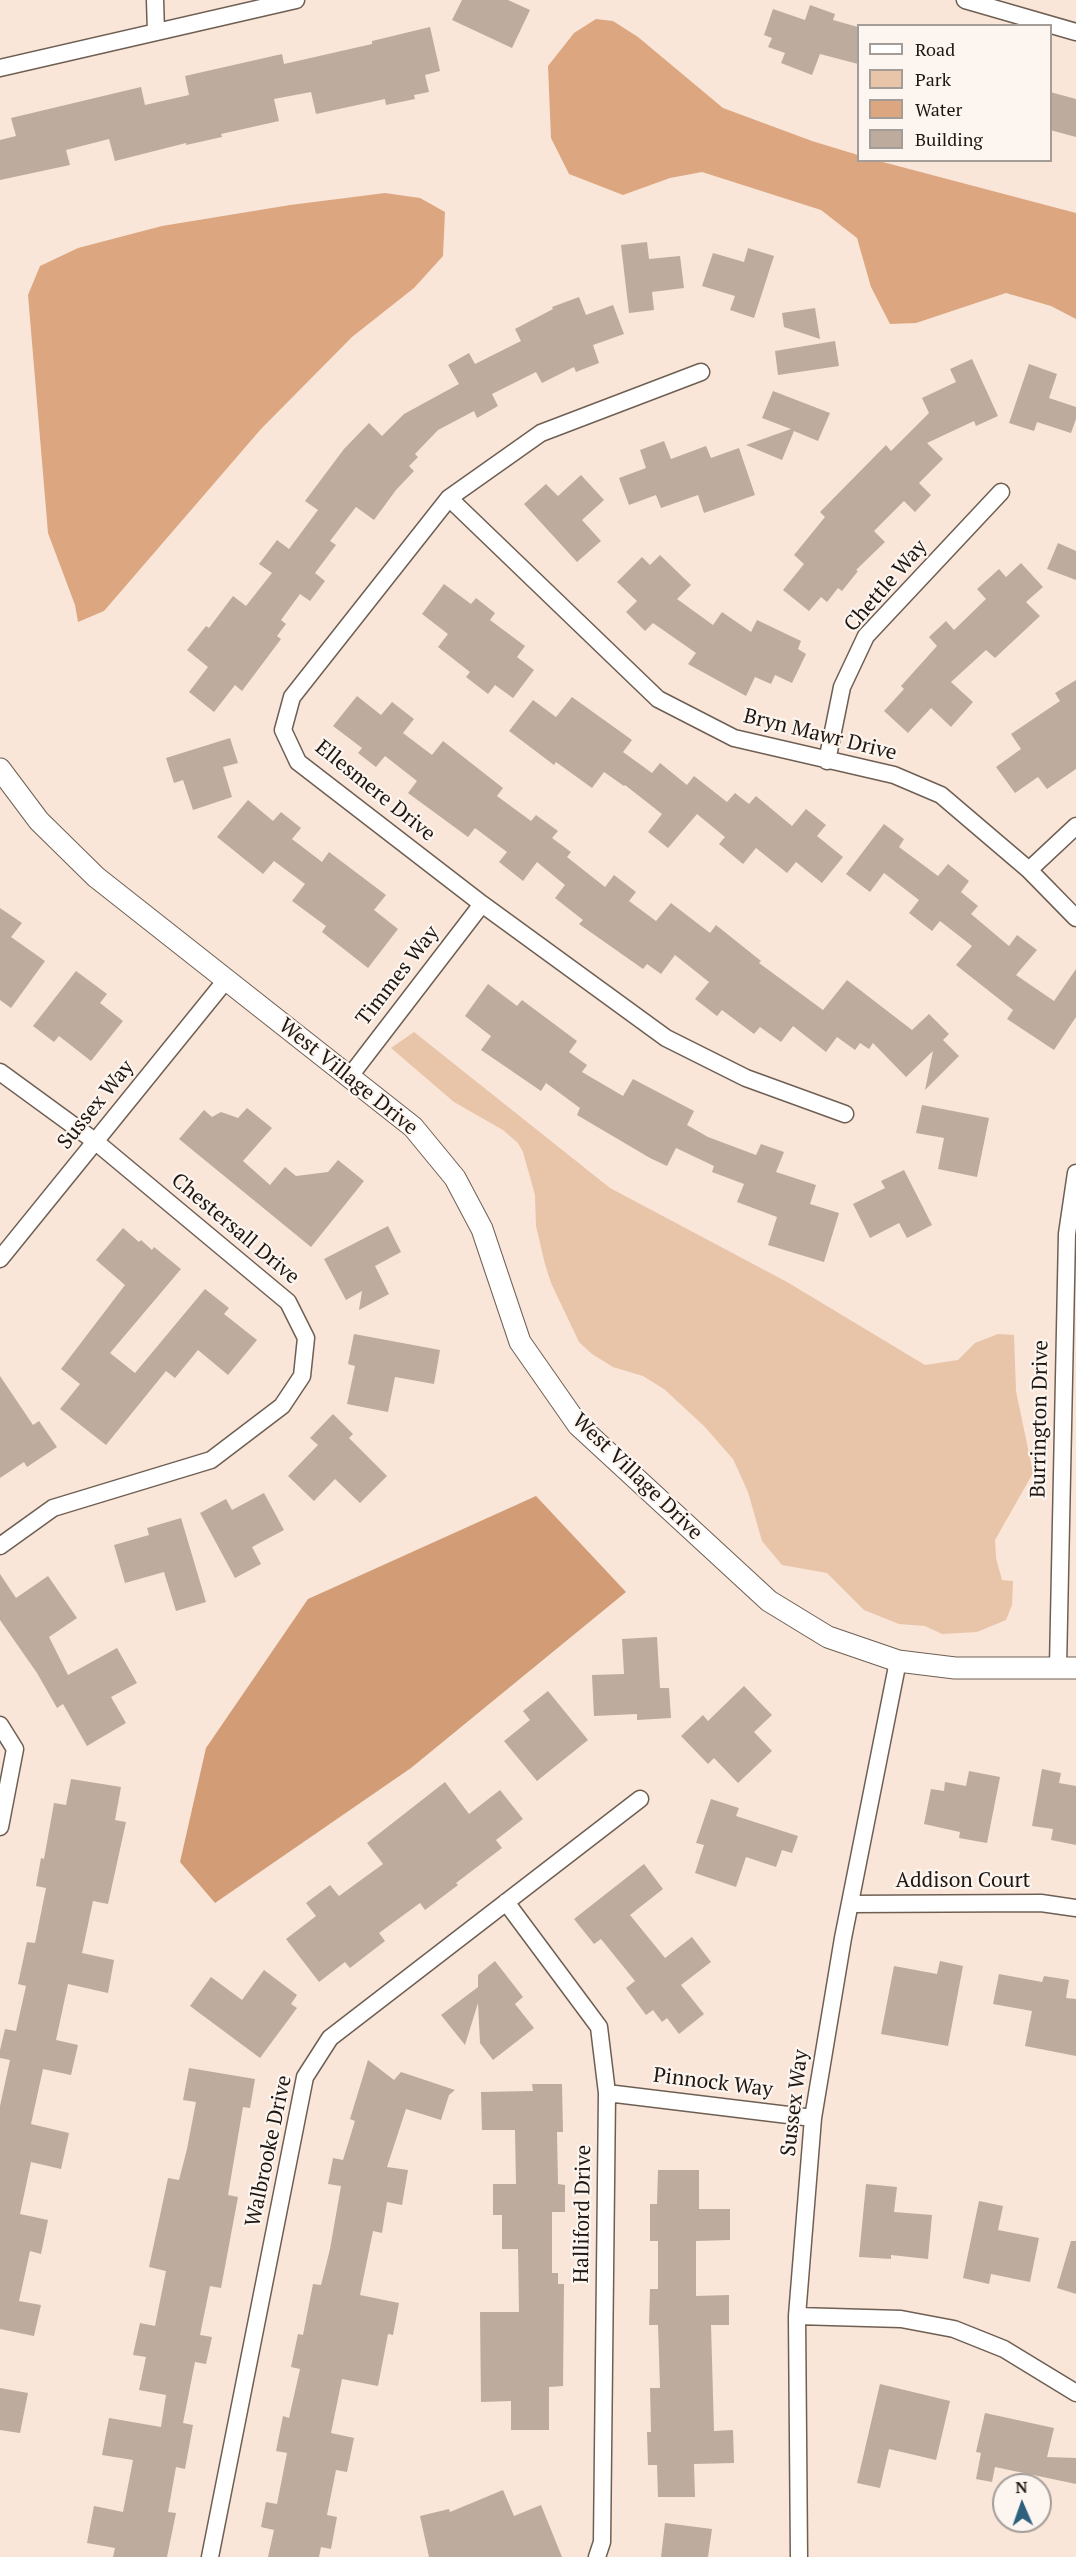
<!DOCTYPE html>
<style>
body{margin:0}
#map{position:relative;width:1076px;height:2557px;overflow:hidden;background:#f9e6d8;font-family:"PT Serif",serif}
canvas{display:block}
.legend{position:absolute;left:857px;top:24px;width:195px;height:138px;box-sizing:border-box;background:#fdf5f0;border:2px solid #a39c97;margin:0;padding:8px 10px;list-style:none;font-size:18px;color:#1d1611}
.legend li{display:flex;align-items:center;gap:12px;height:30px}
.legend b{width:30px;border:2px solid #a39c97}
.north{position:absolute;left:992px;top:2473px;width:60px;height:60px;box-sizing:border-box;background:#fdf5f0;border:2px solid #a39c97;border-radius:50%;rotate:358deg;font-size:16px;font-weight:700;line-height:24px;text-align:center;color:#1d1611}
.north::after{content:'';display:block;margin:auto;width:21px;height:27px;background:#2e5f7d;clip-path:polygon(50% 0,100% 100%,50% 72%,0 100%)}
</style>
<div id="map">
<canvas width="1076" height="2557"></canvas>
<ul class="legend">
<li><b style="height:8px;background:#fff"></b>Road</li>
<li><b style="height:16px;background:#e8c4a9"></b>Park</li>
<li><b style="height:16px;background:#dca780"></b>Water</li>
<li><b style="height:16px;background:#bdab9e"></b>Building</li>
</ul>
<div class="north">N</div>
</div>
<script>
const c = document.querySelector('canvas').getContext('2d');
c.lineJoin = 'round';
function fill(path, color) {
  c.fillStyle = color;
  c.fill(path, 'evenodd');
}
function poly(rows) {
  const path = new Path2D();
  for (const r of rows) {
    path.moveTo(r[0], r[1]);
    for (let i = 2; i < r.length; i += 2) path.lineTo(r[i], r[i + 1]);
  }
  return path;
}
function stroke(path, color, width, dash) {
  c.strokeStyle = color;
  c.lineWidth = width;
  c.lineCap = dash ? 'butt' : 'round';
  c.setLineDash(dash || []);
  c.stroke(path);
}
function drawText(font, color, halo, rows, align = 'center') {
  c.font = font + ' "PT Serif",serif';
  c.lineWidth = 4.5;
  c.setLineDash([]);
  c.textBaseline = 'middle';
  c.strokeStyle = halo;
  c.fillStyle = color;
  for (const [text, x, y, turn = 0] of rows) {
    c.save();
    c.translate(x, y);
    c.rotate((+turn || 0) * Math.PI / 180);
    c.textAlign = isNaN(turn) ? turn : align;
    if (halo) c.strokeText(text, 0, 0);
    c.fillText(text, 0, 0);
    c.restore();
  }
}
fill(poly([
 [414,1032,610,1188,787,1282,925,1365,958,1360,975,1343,998,1334,1014,1335,1016,1391,1033,1473,995,1540,996,1558,1002,1580,1013,1581,1012,1605,1006,1620,977,1632,942,1634,925,1626,899,1624,864,1610,827,1573,782,1565,762,1541,748,1492,733,1459,704,1426,664,1389,643,1376,613,1367,592,1354,579,1342,551,1283,545,1264,536,1226,535,1195,523,1152,518,1143,503,1130,454,1102,391,1048]
]), '#e8c4a9');
fill(poly([
 [536,1496,626,1592,411,1768,215,1903,180,1862,206,1748,308,1599]
]), '#d19c76');
fill(poly([
 [596,19,613,21,638,37,723,108,812,141,858,155,858,160,879,161,1076,213,1076,319,1051,306,1006,293,916,323,890,324,871,287,857,238,821,210,702,172,670,178,623,195,569,174,551,138,548,66,574,33],
 [385,193,420,198,445,212,443,256,414,288,352,337,261,429,104,611,78,622,75,605,48,533,28,295,40,266,78,248,162,226,290,205]
]), '#dca780');
fill(poly([
 [462,0,508,0,530,10,512,48,452,20],
 [810,5,835,14,833,20,858,27,858,64,820,54,812,75,781,63,785,53,768,47,772,38,764,35,773,9,805,20],
 [430,27,440,71,425,75,429,92,414,95,415,99,386,105,385,99,316,114,311,92,274,99,279,121,221,134,222,137,186,145,186,143,115,161,109,139,66,150,70,165,0,180,0,140,16,136,11,118,141,87,145,105,189,95,185,76,282,54,284,64,372,44,372,41],
 [1050,92,1076,99,1076,137,1050,130],
 [647,242,649,259,680,256,684,288,652,292,654,310,629,313,621,245],
 [748,248,774,256,754,318,730,310,735,296,702,286,713,253,744,262],
 [579,297,586,315,613,305,624,334,593,345,599,363,576,372,574,367,542,383,536,372,492,394,498,406,477,418,474,411,438,430,415,454,418,457,409,466,414,471,396,490,374,520,356,507,330,541,336,545,315,573,325,581,310,601,300,594,281,620,286,624,277,636,281,639,242,691,235,685,214,712,189,692,208,667,187,650,206,626,209,628,233,596,246,606,272,573,259,564,277,540,289,549,318,510,305,501,344,449,369,423,382,436,404,414,459,384,448,365,469,353,475,364,521,341,515,329,553,309,552,307],
 [815,308,820,339,784,327,782,313],
 [835,341,839,366,778,375,775,351],
 [972,359,998,416,976,426,974,421,927,443,943,459,919,483,931,495,915,512,904,501,874,531,885,542,856,570,858,571,842,591,838,588,827,602,821,597,809,611,783,590,804,564,794,555,825,517,820,512,886,445,891,451,929,413,922,398,956,382,950,369],
 [1029,364,1057,374,1049,398,1076,407,1076,419,1071,433,1037,422,1034,431,1009,423],
 [773,391,830,413,818,441,794,431,782,460,746,445,791,429,762,418],
 [664,441,671,459,706,446,711,458,739,448,755,495,704,513,698,495,661,508,656,495,629,505,619,478,646,468,640,450],
 [581,475,604,500,582,520,601,541,577,562,524,504,546,484,558,496],
 [1058,543,1076,551,1076,580,1047,569],
 [660,555,691,585,677,599,713,625,722,612,751,632,757,620,801,641,798,649,806,654,792,683,775,675,771,684,755,677,746,696,688,664,696,653,653,623,645,631,626,612,637,601,617,582,642,557,650,565],
 [1021,563,1043,587,1026,602,1040,616,995,658,986,650,951,682,973,702,951,727,931,708,908,733,884,711,904,689,901,686,937,646,929,637,946,621,954,630,986,599,977,589,999,569,1006,577],
 [444,584,471,604,476,598,495,613,490,620,525,646,517,657,534,670,513,698,495,685,488,694,466,677,470,672,438,647,448,634,422,614],
 [1076,680,1076,769,1047,789,1038,777,1015,793,996,767,1021,749,1011,734,1060,701,1055,693],
 [357,696,381,715,392,702,414,719,403,733,432,755,443,741,503,788,497,796,531,821,536,815,558,831,552,838,571,852,567,857,605,887,614,875,636,892,629,901,656,921,671,903,710,933,716,925,761,961,759,963,823,1010,847,980,912,1030,929,1014,949,1034,943,1040,959,1056,925,1090,933,1051,906,1077,873,1043,869,1049,860,1043,855,1050,837,1037,826,1052,793,1026,781,1042,760,1027,754,1034,722,1010,717,1016,695,999,709,982,675,955,661,974,647,964,643,969,579,924,583,920,555,898,565,885,537,862,523,881,499,862,507,852,475,828,468,837,408,793,417,781,385,756,376,767,358,753,362,748,333,726],
 [572,697,632,740,623,752,652,773,660,763,687,785,694,776,727,802,735,793,749,804,756,796,792,826,806,809,826,825,817,836,843,857,822,883,796,862,787,873,756,848,743,864,719,844,725,837,697,814,668,848,648,832,662,814,625,785,624,786,604,772,592,788,556,762,554,765,509,731,533,700,556,717],
 [230,738,238,763,223,767,232,797,193,810,183,780,174,783,166,758],
 [248,800,273,821,281,812,301,828,292,839,322,862,329,852,386,895,374,910,398,929,368,968,322,932,326,926,292,901,305,884,274,861,263,874,217,837],
 [884,824,904,839,899,847,938,876,948,864,969,881,961,892,978,906,971,914,1009,946,1017,935,1037,950,1016,975,1054,1001,1076,969,1076,1017,1054,1050,1007,1019,1013,1010,956,965,972,946,940,921,932,931,909,913,919,900,884,873,870,892,846,874],
 [0,908,22,923,11,937,45,961,11,1008,0,1000],
 [76,971,107,994,100,1003,123,1021,91,1061,59,1036,54,1042,33,1026],
 [488,984,517,1006,522,1000,577,1041,569,1052,587,1065,582,1072,623,1096,633,1079,694,1111,687,1125,708,1137,756,1155,761,1144,784,1152,776,1172,816,1185,810,1204,839,1213,824,1262,768,1245,777,1217,737,1202,744,1184,712,1172,714,1166,676,1148,667,1166,650,1158,577,1115,580,1108,546,1083,541,1091,481,1050,491,1036,465,1016],
 [922,1105,989,1118,977,1177,938,1169,944,1138,916,1133],
 [247,1108,272,1128,243,1161,270,1185,285,1167,296,1176,328,1172,338,1160,364,1181,311,1247,179,1139,204,1110,212,1117,221,1112,238,1118],
 [904,1170,932,1225,907,1238,899,1223,870,1238,853,1204,885,1188,881,1181],
 [388,1226,401,1252,375,1266,389,1294,359,1310,362,1291,346,1300,324,1259],
 [123,1228,139,1242,141,1240,152,1250,154,1247,181,1269,110,1353,135,1373,205,1289,229,1308,224,1314,257,1340,228,1375,198,1350,175,1378,166,1371,106,1445,60,1409,80,1384,61,1369,125,1285,96,1260],
 [354,1334,440,1350,434,1384,395,1377,388,1412,347,1404,355,1366,348,1364],
 [0,1376,33,1425,39,1421,57,1447,27,1467,24,1462,0,1478],
 [333,1414,353,1434,349,1438,387,1476,360,1503,335,1479,314,1501,288,1476,318,1445,310,1438],
 [264,1493,284,1530,252,1547,261,1564,235,1578,200,1513,226,1499,232,1510],
 [181,1518,206,1602,176,1611,164,1572,125,1583,114,1545,149,1535,147,1528],
 [0,1574,16,1598,48,1576,77,1618,49,1637,68,1675,117,1648,137,1683,111,1697,126,1723,87,1746,63,1704,57,1708,37,1673,0,1620],
 [657,1637,660,1688,669,1688,671,1718,637,1720,637,1714,594,1716,592,1675,624,1674,622,1639],
 [744,1686,772,1715,754,1732,772,1751,738,1783,714,1758,708,1764,681,1736,703,1715,708,1721],
 [548,1691,588,1740,537,1781,504,1741,530,1720,523,1711],
 [1042,1769,1061,1773,1059,1783,1076,1786,1076,1845,1051,1840,1053,1829,1032,1826],
 [969,1771,1000,1777,987,1843,959,1838,960,1832,924,1824,931,1789,944,1791,945,1782,966,1786],
 [71,1779,121,1787,115,1820,126,1822,108,1904,93,1901,82,1953,114,1960,108,1993,68,1984,56,2040,78,2045,71,2075,43,2069,31,2124,69,2133,61,2169,31,2162,20,2214,48,2220,41,2254,30,2251,19,2301,41,2305,34,2336,0,2329,0,2106,10,2060,0,2058,0,2050,5,2029,16,2031,26,1986,18,1984,27,1942,35,1943,46,1888,36,1886,41,1858,44,1859,54,1803,66,1805],
 [445,1782,469,1814,500,1790,523,1819,496,1840,502,1848,456,1883,458,1885,425,1910,420,1903,379,1933,385,1941,350,1968,345,1962,319,1982,286,1939,316,1916,306,1903,330,1885,339,1896,383,1864,367,1843],
 [711,1799,739,1808,736,1816,798,1836,792,1853,782,1850,776,1867,746,1857,736,1887,695,1873,704,1845,696,1843],
 [644,1864,663,1889,630,1915,665,1958,692,1937,711,1962,681,1985,704,2014,679,2034,667,2018,662,2022,653,2010,646,2015,626,1988,635,1981,601,1939,594,1944,574,1919],
 [495,1961,523,1997,515,2004,534,2028,493,2060,480,2043,478,2003,465,2045,441,2015,478,1987,478,1975],
 [940,1961,963,1966,948,2046,881,2034,894,1966,937,1974],
 [264,1970,297,1995,291,2004,297,2008,260,2058,190,2006,211,1977,242,2000],
 [999,1974,1042,1982,1044,1976,1069,1980,1066,1998,1076,1999,1076,2056,1025,2046,1032,2011,993,2004],
 [368,2060,394,2080,401,2072,455,2090,449,2095,441,2120,406,2109,387,2167,408,2170,402,2205,387,2202,382,2233,373,2231,360,2295,399,2303,393,2335,388,2334,378,2386,342,2379,331,2433,354,2438,347,2472,336,2470,327,2515,337,2517,331,2549,321,2547,319,2557,268,2557,274,2530,261,2527,266,2502,277,2504,287,2453,276,2451,283,2416,289,2418,300,2369,291,2367,298,2334,303,2335,313,2284,321,2285,330,2249,341,2186,328,2184,333,2158,343,2160,355,2121,350,2119],
 [189,2068,255,2079,250,2108,243,2107,228,2195,238,2197,221,2288,210,2286,200,2335,212,2337,206,2364,195,2362,183,2423,193,2425,185,2469,176,2467,168,2512,176,2513,167,2557,113,2557,115,2548,87,2543,94,2506,123,2512,133,2460,102,2455,109,2418,161,2427,166,2395,139,2390,146,2357,133,2355,140,2323,155,2326,166,2271,149,2267,168,2178,179,2180,187,2149,196,2102,183,2100],
 [532,2084,562,2084,563,2132,557,2132,558,2184,565,2185,565,2212,552,2212,552,2273,558,2273,558,2284,564,2284,563,2386,549,2387,549,2430,511,2430,511,2401,481,2402,480,2312,519,2312,518,2249,502,2249,502,2215,493,2215,493,2184,516,2184,515,2130,482,2130,481,2092,533,2091],
 [658,2170,699,2170,699,2209,730,2209,730,2240,696,2241,696,2296,729,2295,729,2325,711,2325,714,2431,733,2430,734,2463,694,2464,695,2497,658,2497,657,2465,648,2465,647,2432,651,2432,650,2388,660,2388,658,2325,649,2325,650,2289,658,2289,658,2241,650,2241,650,2204,657,2204],
 [866,2184,897,2187,894,2212,932,2215,928,2259,891,2255,891,2259,859,2257],
 [979,2201,1003,2206,998,2230,1039,2238,1030,2282,991,2274,989,2284,963,2278],
 [1071,2241,1076,2241,1076,2294,1057,2288],
 [880,2384,950,2401,936,2460,889,2449,880,2488,857,2483],
 [0,2388,28,2393,20,2433,0,2430],
 [985,2413,1054,2428,1047,2457,1076,2458,1076,2484,995,2467,992,2482,976,2479,981,2453,976,2452],
 [503,2490,514,2516,541,2505,562,2557,429,2557,420,2516,449,2509,450,2512],
 [665,2523,712,2529,708,2557,661,2557]
]), '#bdab9e');
const minor = poly([
 [155,0,156,32],
 [965,0,1076,32],
 [0,68,296,0],
 [701,372,541,433,449,498,292,697,283,730,298,762,482,904,666,1038,746,1078,845,1114],
 [449,498,658,699,734,738,894,775,941,795,1029,870,1076,918],
 [827,761,842,687,866,636,1001,492],
 [1029,870,1076,826],
 [0,1072,96,1142,288,1302,306,1338,302,1376,282,1406,211,1460,53,1508,0,1546],
 [350,1076,482,904],
 [0,1259,226,980],
 [1058,1667,1067,1234,1076,1173],
 [0,1725,15,1749,0,1827],
 [506,1902,599,2027,607,2093,602,2542,597,2557],
 [850,1904,1041,1903,1076,1908],
 [607,2093,813,2118],
 [797,2316,901,2319,954,2329,1004,2349,1076,2393],
 [210,2557,305,2077,330,2038,640,1799],
 [799,2557,797,2316,813,2118,843,1938,898,1661]
]);
const tertiary = poly([
 [0,769,39,821,96,877,413,1127,455,1178,482,1229,520,1342,578,1425,769,1601,828,1637,898,1661,955,1668,1076,1668]
]);
stroke(minor, '#6f5f53', 19);
stroke(tertiary, '#6f5f53', 23);
stroke(minor, '#fff', 16);
stroke(tertiary, '#fff', 21);
drawText('21px', '#1d1611', '#fdf5f0', [
 ["Chettle Way",886,586,-49],
 ["Bryn Mawr Drive",820,735,14],
 ["Ellesmere Drive",375,791,39],
 ["Timmes Way",398,976,-52],
 ["West Village Drive",348,1077,39],
 ["Sussex Way",96,1105,-51],
 ["Chestersall Drive",235,1229,40],
 ["Burrington Drive",1040,1419,-89],
 ["West Village Drive",637,1477,44],
 ["Addison Court",963,1881],
 ["Pinnock Way",713,2083,7],
 ["Sussex Way",795,2103,-83],
 ["Walbrooke Drive",269,2151,-78],
 ["Halliford Drive",583,2214,-89]
]);
</script>
